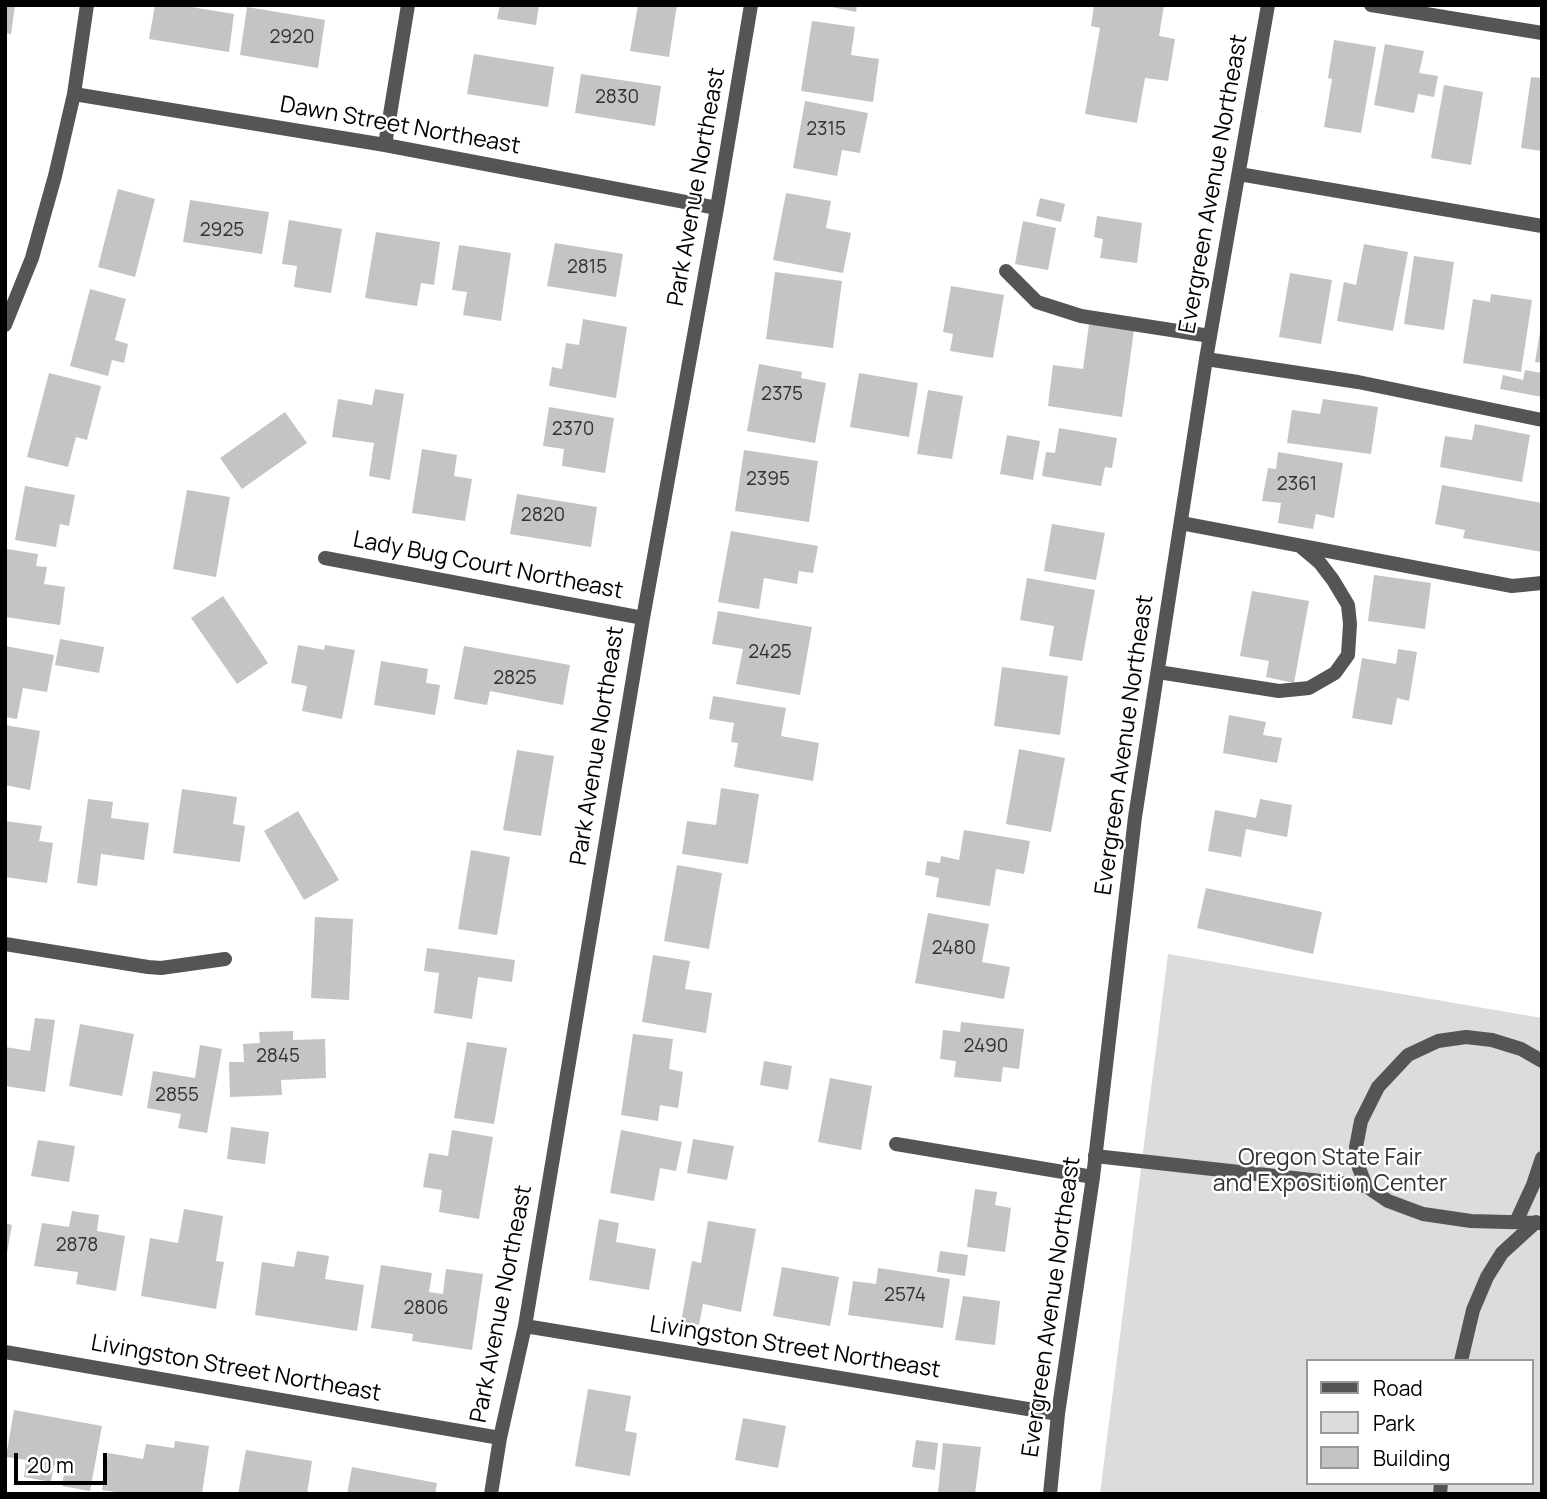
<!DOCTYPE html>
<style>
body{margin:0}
#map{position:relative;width:1547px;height:1499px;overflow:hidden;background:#fff;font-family:Manrope,sans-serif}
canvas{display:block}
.frame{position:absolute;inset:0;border:7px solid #000;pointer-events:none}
.legend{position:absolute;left:1306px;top:1359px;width:228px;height:126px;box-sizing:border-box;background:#fff;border:2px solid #999;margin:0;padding:9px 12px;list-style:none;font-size:21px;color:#000}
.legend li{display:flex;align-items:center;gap:14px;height:35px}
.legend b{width:35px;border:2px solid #999}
.scale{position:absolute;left:14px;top:1453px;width:93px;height:32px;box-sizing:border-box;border:4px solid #000;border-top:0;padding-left:9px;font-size:21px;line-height:24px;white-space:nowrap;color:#000;-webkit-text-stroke:5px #fff;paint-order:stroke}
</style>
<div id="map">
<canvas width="1547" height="1499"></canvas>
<div class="frame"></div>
<ul class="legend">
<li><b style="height:9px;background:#555"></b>Road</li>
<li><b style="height:19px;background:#dcdcdc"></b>Park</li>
<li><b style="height:19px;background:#c4c4c4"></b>Building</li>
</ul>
<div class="scale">20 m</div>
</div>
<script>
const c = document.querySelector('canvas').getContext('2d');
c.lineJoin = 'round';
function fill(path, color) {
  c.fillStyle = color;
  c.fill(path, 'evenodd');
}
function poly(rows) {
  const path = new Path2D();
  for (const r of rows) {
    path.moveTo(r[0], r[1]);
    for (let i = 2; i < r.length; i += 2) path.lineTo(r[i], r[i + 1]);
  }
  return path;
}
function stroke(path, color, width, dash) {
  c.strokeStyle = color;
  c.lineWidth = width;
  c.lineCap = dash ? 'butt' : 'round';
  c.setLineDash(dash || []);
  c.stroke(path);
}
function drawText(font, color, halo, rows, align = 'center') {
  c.font = font + ' Manrope,sans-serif';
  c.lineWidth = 5;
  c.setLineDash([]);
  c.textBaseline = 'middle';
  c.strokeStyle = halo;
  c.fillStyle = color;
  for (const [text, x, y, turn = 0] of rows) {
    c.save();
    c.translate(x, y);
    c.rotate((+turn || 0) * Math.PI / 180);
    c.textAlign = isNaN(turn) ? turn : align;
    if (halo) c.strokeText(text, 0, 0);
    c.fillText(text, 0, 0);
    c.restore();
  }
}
fill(poly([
 [1168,954,1542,1018,1542,1494,1100,1494],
 [1307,1361,1531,1361,1531,1483,1307,1483]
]), '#dcdcdc');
fill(poly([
 [5,5,15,5,11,34,5,33],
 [155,5,179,5,234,14,229,52,149,39],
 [500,5,539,5,536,25,497,19],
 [638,5,677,5,669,57,630,51],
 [822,5,857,5,856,12],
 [1094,5,1164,5,1159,36,1175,39,1168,81,1145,78,1137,123,1085,114,1100,28,1091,26],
 [247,7,325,20,318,68,240,55],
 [812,21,855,27,851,55,879,59,873,102,801,91],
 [1334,40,1376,47,1361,133,1324,127,1332,79,1328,78],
 [1385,44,1424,51,1419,73,1438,76,1434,97,1418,94,1414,113,1374,105],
 [474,54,554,67,548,107,467,94],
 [581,74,661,86,655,126,575,113],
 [1531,77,1542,78,1542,151,1521,148],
 [1444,85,1483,92,1471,165,1431,158],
 [805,101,868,113,860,153,842,150,837,176,793,168],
 [118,189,155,199,135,277,98,267],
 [786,193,831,201,826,228,851,233,843,273,773,260],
 [1040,198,1065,204,1061,222,1036,216],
 [190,200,269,212,262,254,183,242],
 [1097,216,1142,223,1137,263,1100,258,1103,239,1094,237],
 [289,220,342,229,331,293,294,287,297,266,282,264],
 [1023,221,1056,228,1048,270,1015,264],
 [376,232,440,242,434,285,421,283,417,306,365,298],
 [555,243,623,254,616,297,547,286],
 [1364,244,1408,252,1393,331,1337,321,1344,282,1356,285],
 [459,245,511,253,501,321,463,315,467,292,452,290],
 [1414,256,1454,262,1444,330,1404,324],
 [775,272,842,281,833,348,766,339],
 [1290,273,1332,280,1321,344,1279,337],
 [951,286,1004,295,993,358,950,351,953,334,943,332],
 [90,289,126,299,115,340,128,344,124,363,112,360,108,376,70,366],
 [1491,294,1532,300,1521,372,1463,363,1473,299,1490,302],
 [583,319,627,327,616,398,549,386,552,367,562,369,566,343,579,345],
 [1089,324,1134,330,1122,417,1048,406,1053,365,1083,369],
 [1540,332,1542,332,1542,363,1535,362],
 [759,364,802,372,801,378,826,383,815,443,747,431],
 [1525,370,1542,373,1542,397,1500,389,1503,375,1523,380],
 [49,373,101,386,87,440,76,437,68,467,27,457],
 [859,373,918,383,909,437,850,427],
 [375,389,404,394,390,480,369,476,374,443,332,437,338,399,372,405],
 [928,390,963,396,952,459,917,454],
 [1323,399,1378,407,1371,454,1287,443,1292,410,1320,414],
 [549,407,614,418,605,473,562,466,564,449,543,446],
 [285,412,307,443,242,489,220,458],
 [1475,424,1530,435,1522,482,1440,467,1445,436,1472,440],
 [1059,428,1117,438,1112,468,1105,467,1101,486,1042,476,1046,452,1055,453],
 [1007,435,1040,441,1033,480,1000,474],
 [422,449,457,455,454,476,472,479,465,521,412,513],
 [744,450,818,461,809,522,735,511],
 [1278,452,1343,463,1334,518,1316,514,1313,529,1278,523,1281,503,1262,501,1268,468,1276,469],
 [1442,485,1542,503,1542,552,1463,538,1465,530,1435,524],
 [25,486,75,495,69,526,60,524,56,547,15,540],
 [187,490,230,497,216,577,173,569],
 [517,494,597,507,591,547,510,534],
 [1052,524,1105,533,1096,580,1044,571],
 [731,531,818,546,813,573,799,571,797,584,764,578,759,609,718,602],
 [7,549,38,554,36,566,47,567,44,584,65,587,60,625,5,617],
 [1374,575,1431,583,1425,629,1368,621],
 [1027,578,1095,590,1082,661,1049,656,1054,626,1020,620],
 [1252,591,1309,601,1294,683,1266,677,1269,661,1240,656],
 [223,596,268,663,237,684,191,618],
 [718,611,812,627,800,695,736,684,743,649,712,644],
 [60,639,104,647,99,673,55,665],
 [298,645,324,650,325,645,355,650,342,719,302,711,307,686,291,683],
 [5,646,54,655,47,692,23,688,17,719,5,717],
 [464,646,570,665,563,705,490,691,487,705,454,699],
 [1398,649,1417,652,1409,701,1397,698,1392,725,1352,718,1362,658,1396,664],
 [381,661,428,669,426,683,440,685,435,715,374,705],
 [1002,667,1068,676,1060,735,994,726],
 [713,696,786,708,781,736,819,743,813,781,734,767,738,743,731,742,734,723,709,719],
 [1229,715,1266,722,1263,735,1282,738,1277,763,1223,753],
 [5,725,40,731,30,790,5,785],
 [1019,749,1065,758,1051,832,1006,824],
 [517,750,554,756,541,836,503,830],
 [721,788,759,794,748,864,682,854,687,821,716,825],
 [182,789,237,797,233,824,245,826,240,862,173,853],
 [88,799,113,802,111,818,149,823,144,860,101,854,97,886,77,883],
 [1260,799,1292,805,1287,837,1246,829,1241,857,1208,851,1215,810,1256,818],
 [298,811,339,880,304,900,264,831],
 [5,821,42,826,39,841,53,843,47,883,5,877],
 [964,830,1030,841,1024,874,996,869,990,906,936,897,939,878,925,875,927,861,940,863,941,856,959,860],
 [471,850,510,857,497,935,458,929],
 [677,865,722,873,709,949,664,941],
 [1206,888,1322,912,1313,954,1197,928],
 [928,913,989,924,982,962,1010,967,1004,999,915,983],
 [315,917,353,919,349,1000,311,998],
 [427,948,515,960,512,982,478,977,472,1019,434,1013,439,973,424,971],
 [653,955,690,961,685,989,712,993,706,1033,642,1022],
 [35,1018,55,1020,45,1092,5,1086,5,1047,30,1051],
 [961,1022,1024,1029,1019,1069,1003,1067,1001,1082,954,1077,956,1061,940,1059,943,1030,960,1032],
 [80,1024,134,1034,122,1096,69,1086],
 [293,1031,293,1040,325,1039,326,1078,281,1080,282,1095,230,1097,229,1062,244,1062,243,1044,260,1043,259,1032],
 [633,1034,673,1039,669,1069,683,1072,678,1108,660,1105,658,1121,621,1115],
 [467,1042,507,1048,494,1124,454,1118],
 [200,1045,222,1049,207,1133,178,1128,181,1114,147,1108,153,1071,195,1078],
 [764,1061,792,1066,788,1090,760,1085],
 [830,1078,872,1086,861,1150,818,1142],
 [231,1127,269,1132,265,1164,227,1159],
 [452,1130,493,1137,479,1219,439,1212,442,1190,423,1187,429,1153,448,1156],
 [621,1130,682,1142,676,1171,660,1168,654,1201,610,1193],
 [693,1139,734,1146,727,1180,687,1173],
 [38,1140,75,1146,69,1182,31,1176],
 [975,1189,997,1192,995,1205,1011,1208,1005,1252,967,1247],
 [184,1209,223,1216,216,1261,224,1262,216,1309,141,1296,150,1238,178,1243],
 [72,1211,99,1215,97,1231,125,1236,116,1291,76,1284,78,1272,34,1266,42,1223,69,1227],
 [599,1219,619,1223,616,1242,656,1249,649,1290,589,1280],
 [708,1221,756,1229,741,1312,703,1304,699,1325,681,1322,692,1261,701,1263],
 [5,1223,12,1225,7,1253,5,1253],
 [297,1251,329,1256,325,1279,364,1285,357,1331,255,1315,262,1262,294,1267],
 [940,1251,968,1255,965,1276,937,1272],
 [381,1265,432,1273,429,1292,443,1294,446,1269,483,1274,472,1350,412,1341,413,1334,371,1328],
 [782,1267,839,1277,830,1326,773,1316],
 [878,1268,950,1279,943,1328,848,1315,853,1281,876,1284],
 [963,1296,1000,1301,995,1345,955,1340],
 [588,1389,631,1396,625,1431,637,1433,630,1476,575,1466],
 [14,1410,102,1426,90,1491,62,1486,65,1468,54,1465,51,1482,24,1477,26,1460,6,1457],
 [743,1418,786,1426,778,1468,735,1460],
 [916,1440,938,1443,935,1470,912,1467],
 [175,1441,209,1446,202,1494,129,1494,102,1490,108,1453,143,1459,146,1444,174,1448],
 [943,1443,981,1447,975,1494,938,1492],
 [246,1450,312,1461,307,1494,238,1494],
 [352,1467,437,1483,435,1494,347,1494]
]), '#c4c4c4');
stroke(poly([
 [1371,5,1542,33],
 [1006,271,1037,302,1081,316,1210,336],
 [1206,359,1358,382,1542,420],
 [1181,523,1512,586,1542,583],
 [1158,672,1279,691,1309,688,1335,673,1348,655,1350,624,1348,605,1333,580,1320,563,1301,547],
 [896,1144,1093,1177],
 [1095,1156,1366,1186,1388,1201,1423,1214,1471,1221,1542,1223],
 [1366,1186,1359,1168,1356,1147,1361,1121,1378,1087,1408,1055,1438,1041,1466,1037,1492,1040,1521,1049,1542,1061],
 [1516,1222,1533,1185,1542,1158],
 [1461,1361,1473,1310,1487,1277,1502,1253,1536,1222],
 [1440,1494,1441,1483]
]), '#555', 14);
stroke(poly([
 [74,94,385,145,717,208],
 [385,145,408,5],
 [1239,174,1542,226],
 [5,325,32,258,55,176,74,94,87,5],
 [325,558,643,618],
 [5,944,148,967,161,968,225,959],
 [525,1326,1058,1414],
 [5,1352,500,1438],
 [491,1494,500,1438,525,1326,643,618,717,208,751,5],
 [1050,1494,1058,1414,1093,1177,1135,817,1206,359,1268,5]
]), '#555', 14);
drawText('19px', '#313131', null, [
 ["2920",292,38],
 ["2830",617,98],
 ["2315",826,130],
 ["2925",222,231],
 ["2815",587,268],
 ["2375",782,395],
 ["2370",573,430],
 ["2395",768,480],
 ["2361",1297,485],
 ["2820",543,516],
 ["2425",770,653],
 ["2825",515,679],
 ["2480",954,949],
 ["2490",986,1047],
 ["2845",278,1057],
 ["2855",177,1096],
 ["2878",77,1246],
 ["2574",905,1296],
 ["2806",426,1309]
]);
drawText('23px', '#000', '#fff', [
 ["Dawn Street Northeast",400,126,10],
 ["Evergreen Avenue Northeast",1214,184,-80],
 ["Park Avenue Northeast",697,187,-80],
 ["Lady Bug Court Northeast",488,566,11],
 ["Evergreen Avenue Northeast",1125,745,-82],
 ["Park Avenue Northeast",598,746,-81],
 ["Park Avenue Northeast",502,1304,-79],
 ["Evergreen Avenue Northeast",1052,1307,-82],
 ["Livingston Street Northeast",795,1348,9],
 ["Livingston Street Northeast",236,1369,10]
]);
drawText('23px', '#333', '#fff', [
 ["Oregon State Fair",1330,1159],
 ["and Exposition Center",1330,1185]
]);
</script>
